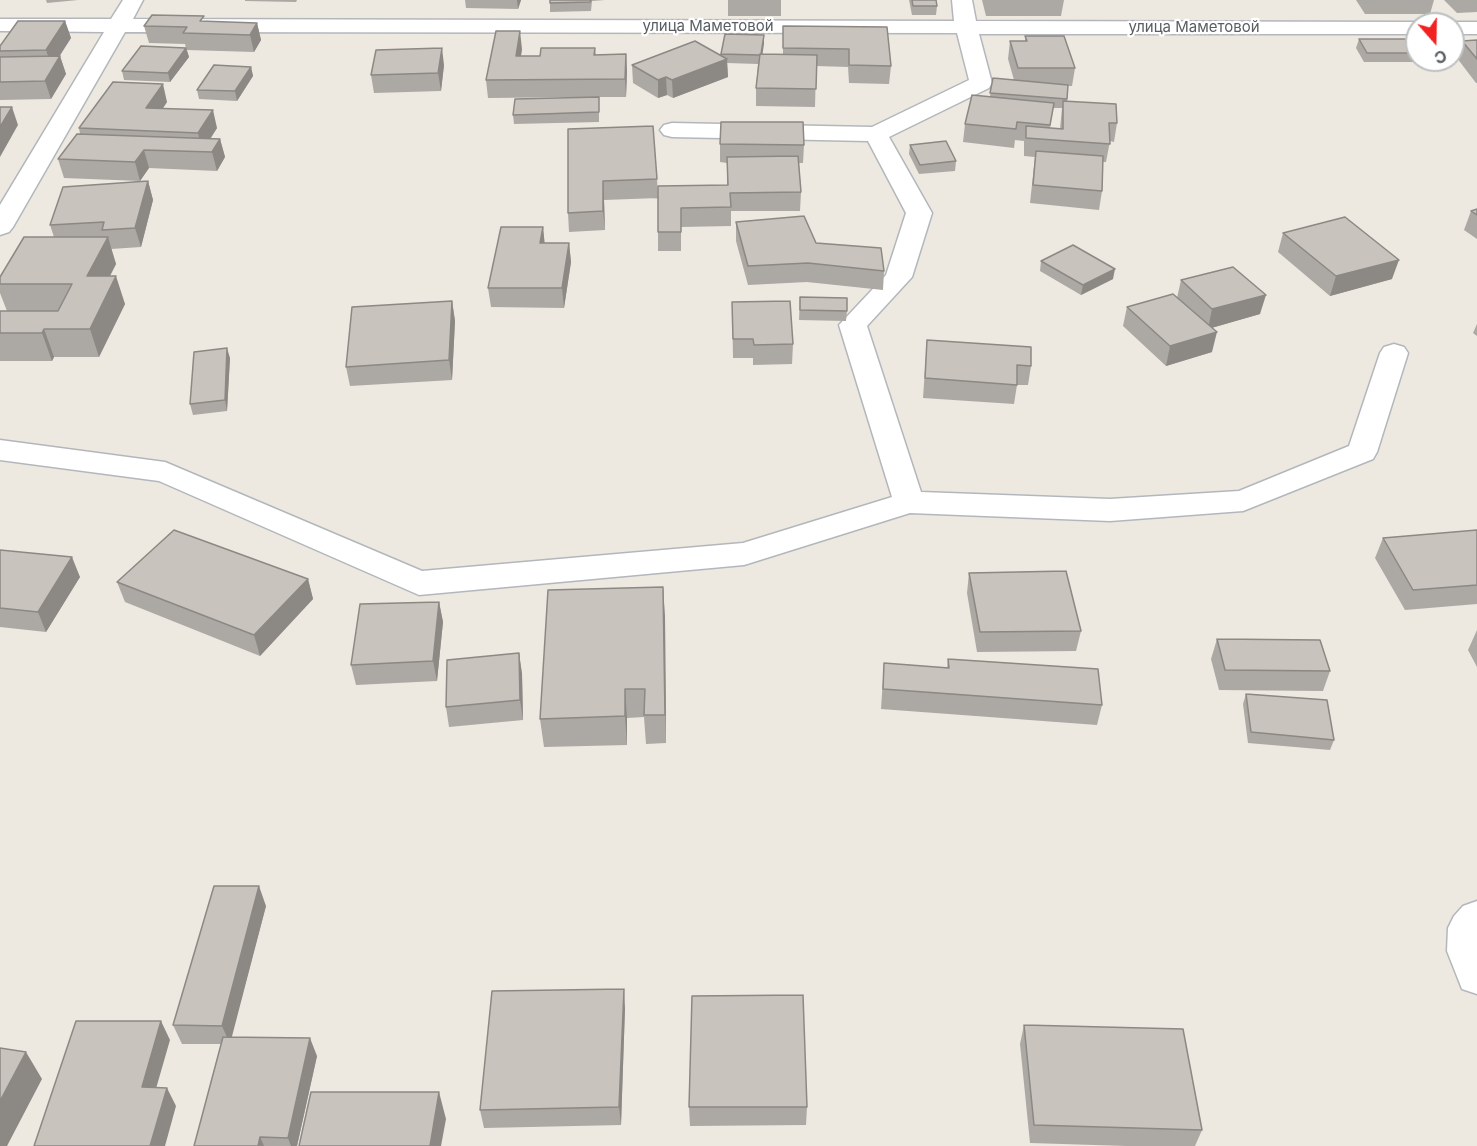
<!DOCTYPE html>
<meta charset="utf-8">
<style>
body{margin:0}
#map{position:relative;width:1477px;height:1146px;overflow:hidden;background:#ede9e0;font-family:Inter,sans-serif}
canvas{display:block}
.north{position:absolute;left:1405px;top:12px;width:60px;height:60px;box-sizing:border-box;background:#fff;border:2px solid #bdbfc0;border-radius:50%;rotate:160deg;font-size:16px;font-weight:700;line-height:24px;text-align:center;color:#595e62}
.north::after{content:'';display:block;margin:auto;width:21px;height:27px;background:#f22122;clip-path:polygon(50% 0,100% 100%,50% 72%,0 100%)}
</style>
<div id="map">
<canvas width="1477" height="1146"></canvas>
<div class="north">С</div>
</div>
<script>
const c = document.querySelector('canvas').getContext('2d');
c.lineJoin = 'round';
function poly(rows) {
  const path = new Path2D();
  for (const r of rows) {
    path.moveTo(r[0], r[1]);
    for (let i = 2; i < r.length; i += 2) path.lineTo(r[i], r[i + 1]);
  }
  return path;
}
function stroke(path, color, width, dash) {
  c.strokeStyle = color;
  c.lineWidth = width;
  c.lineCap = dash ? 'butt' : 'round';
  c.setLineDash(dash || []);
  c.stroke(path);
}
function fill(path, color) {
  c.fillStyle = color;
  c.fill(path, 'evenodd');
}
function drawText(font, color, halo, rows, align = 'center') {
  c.font = font + ' Inter,sans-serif';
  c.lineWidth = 4.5;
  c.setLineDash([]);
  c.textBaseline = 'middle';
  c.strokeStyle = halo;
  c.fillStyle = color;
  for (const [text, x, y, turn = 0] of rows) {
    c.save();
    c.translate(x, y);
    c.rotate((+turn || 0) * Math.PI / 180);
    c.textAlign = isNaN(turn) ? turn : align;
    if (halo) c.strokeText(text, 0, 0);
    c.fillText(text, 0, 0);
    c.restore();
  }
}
const minor = poly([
 [123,0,143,0,133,19,954,21,952,0,972,0,976,21,1417,22,1425,23,1417,24,1417,34,979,34,992,83,989,88,889,137,932,213,912,277,867,326,921,492,1110,499,1239,491,1349,446,1380,353,1384,347,1394,344,1404,347,1408,353,1377,452,1373,459,1243,511,1110,521,910,513,744,565,419,595,159,481,0,460,0,440,165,462,422,571,743,543,892,497,839,325,886,275,906,213,868,141,672,137,664,135,660,130,664,125,672,123,872,127,969,80,957,33,125,32,13,227,9,232,0,235,0,205,104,32,0,31,0,19,111,19,123,0],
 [1453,22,1477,22,1477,34,1453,34,1453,24,1445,24,1453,22],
 [1477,901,1477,994,1462,989,1447,951,1448,928,1454,916,1463,906,1477,901]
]);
stroke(minor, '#b3b7bc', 3);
fill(minor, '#fff');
fill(poly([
 [46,0,78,0,47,3],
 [245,0,297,0,296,2,245,1],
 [465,0,521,0,518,9,466,8],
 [550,0,605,0,592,1,591,11,550,12],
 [728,0,781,0,781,16,728,16],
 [909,0,936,0,937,6,936,15,912,15],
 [982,0,1064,0,1061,16,986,16],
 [1356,0,1434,0,1430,14,1365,14],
 [1444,0,1477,0,1477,12,1457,13],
 [65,21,71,38,59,56,60,56,66,74,51,99,0,100,0,46],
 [205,22,257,23,261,40,254,52,187,50,189,57,170,82,124,80,122,71,186,48,185,44,149,43,144,26],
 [783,26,887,27,891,66,889,84,849,83,848,67,816,66,815,107,756,106,756,88,758,64,727,63,728,77,673,98,667,95,658,98,633,83,632,65,721,55,721,54,764,35,762,54,783,54],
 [1025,36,1075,68,1072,86,1068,86,1067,101,1117,123,1114,142,1110,141,1106,162,1103,162,1102,191,1099,210,1030,203,1035,157,1024,156,1024,141,1015,140,1014,148,963,142,965,124,990,96,993,78,1014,80,1008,59,1010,41,1025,41],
 [1053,108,1062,108,1060,129,1050,128],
 [1359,39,1417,39,1417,60,1425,60,1424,62,1364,62,1356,48],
 [1477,40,1477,83,1476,83,1457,58,1462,41],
 [595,48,596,55,626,54,627,72,626,97,599,97,599,122,514,124,513,115,583,97,488,98,486,80,522,49,521,56,540,56],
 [444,65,441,91,374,93,371,75],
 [251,67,253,76,237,101,199,99,197,90],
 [167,102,163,108,217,128,211,138,220,139,225,157,217,171,149,168,140,181,64,178,58,159,80,134,79,128],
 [568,129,657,179,658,198,604,200,605,230,569,232,568,213],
 [720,144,804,145,803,163,799,163,801,192,800,211,731,211,731,226,681,227,681,251,658,251,658,186,727,185,727,163,720,162],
 [910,145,956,161,955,171,919,174,909,154],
 [148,181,153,200,141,247,111,249,116,264,110,276,125,304,99,357,54,357,52,361,0,361,0,311,7,311,0,293,0,277,54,237,50,225],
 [1477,209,1477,239,1464,230,1471,211],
 [736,222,816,243,884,271,883,290,807,282,748,285,736,241],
 [543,227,544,243,569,243,571,262,564,308,491,307,488,288],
 [1283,233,1392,279,1330,296,1278,252],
 [1041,261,1113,279,1081,295,1040,271],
 [1181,280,1260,314,1211,328,1212,352,1166,366,1123,326,1127,307,1177,298],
 [800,297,847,311,846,321,799,320],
 [452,301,455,321,452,380,350,386,346,367],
 [732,302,793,344,792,364,753,365,753,358,733,358],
 [1477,324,1477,336,1473,333],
 [927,340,1031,366,1028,385,1017,385,1014,404,923,398],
 [230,358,227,411,193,415,190,404],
 [1477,530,1477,604,1405,610,1375,558,1383,538],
 [0,550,80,577,46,632,0,627],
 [969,573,1081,631,1076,651,977,652,967,593],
 [308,579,313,599,260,656,125,602,117,582],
 [439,602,443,622,437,681,356,685,351,665],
 [665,616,666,743,646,744,644,717,627,718,627,745,544,747,540,719],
 [1477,630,1477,667,1468,650],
 [1217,639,1330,671,1323,691,1219,690,1211,659],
 [519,653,522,674,523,720,449,727,446,707],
 [948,659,1102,705,1097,725,881,709,884,663,947,668],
 [1246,694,1334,740,1330,750,1248,743,1243,704],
 [266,906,231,1037,317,1056,297,1146,194,1146,221,1044,182,1044,173,1025],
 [625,1008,621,1125,484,1128,480,1110],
 [1024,1025,1202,1130,1195,1146,1127,1146,1030,1143,1020,1044],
 [689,1107,807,1107,806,1125,690,1126]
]), '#aca8a3');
fill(poly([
 [517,0,521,0,518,9],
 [65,21,71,38,52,68,46,50],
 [257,23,261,40,254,52,250,35],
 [520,31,522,49,518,74,516,56],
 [764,35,764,44,761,64,761,55],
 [186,48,189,57,170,82,168,73],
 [442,48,444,65,441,91,438,73],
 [626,54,627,72,626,97,625,79],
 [60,56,66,74,51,99,45,81],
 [727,59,728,77,673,98,672,80],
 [251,67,253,76,237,101,235,91],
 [666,77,667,95,658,98,658,80],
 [163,84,167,102,151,126,146,108],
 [12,107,18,125,0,157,0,127],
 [213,110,217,128,202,151,198,133],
 [220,139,225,157,217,171,212,152],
 [144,150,149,168,140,181,135,162],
 [148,181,153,200,141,247,135,228],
 [603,181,604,200,605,230,603,211],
 [543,227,545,246,540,243],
 [108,237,116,264,96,303,87,276],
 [569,243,571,262,564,308,562,288],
 [1399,260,1392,279,1330,296,1336,276],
 [1115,269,1113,279,1081,295,1083,285],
 [116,276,125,304,99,357,90,329],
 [1266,295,1260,314,1208,329,1212,309],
 [452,301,455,321,452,380,449,360],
 [44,329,54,357,52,361,42,333],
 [1217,332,1212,352,1166,366,1170,346],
 [227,348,230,358,227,411,225,400],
 [72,557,80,577,46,632,38,612],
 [308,579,313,599,260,656,254,635],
 [663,587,665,616,666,743,665,715],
 [439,602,443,622,437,681,433,661],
 [519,653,522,674,523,720,520,700],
 [625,689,627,718,627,745,625,716],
 [259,886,266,906,230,1044,222,1026],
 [624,989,625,1008,621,1125,619,1107],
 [161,1021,170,1040,151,1106,142,1087],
 [310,1038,317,1056,297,1146,291,1146,288,1138],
 [26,1052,42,1079,7,1146,0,1146,0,1101],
 [167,1088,176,1106,165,1146,150,1146],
 [439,1092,446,1119,441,1146,430,1146],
 [260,1137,264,1146,258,1146]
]), '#8c8884');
const building = poly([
 [550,0,591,0,590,2,550,3,550,0],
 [912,0,936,0,937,6,913,6,912,0],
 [152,15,204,16,200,21,257,23,250,35,183,33,187,27,144,26,152,15],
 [18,21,65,21,46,50,0,51,0,46,18,21],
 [783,26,887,27,891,66,849,65,849,49,783,48,783,26],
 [496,31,520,31,516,56,540,56,541,48,595,48,594,55,626,54,625,79,486,80,496,31],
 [725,34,764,35,761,54,760,54,759,55,721,54,725,34],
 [1025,36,1064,36,1075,68,1018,68,1010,41,1027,41,1025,36],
 [1359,39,1417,39,1417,53,1367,53,1359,39],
 [1477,40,1477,59,1462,41,1477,40],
 [695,41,727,59,672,80,666,77,658,80,632,65,695,41],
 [141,46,186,48,168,73,122,71,141,46],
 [442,48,438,73,371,75,376,50,442,48],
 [760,54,817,55,816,89,756,88,760,54],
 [60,56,45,81,0,82,0,57,60,56],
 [214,65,251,67,235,91,197,90,214,65],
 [993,78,1068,85,1067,99,990,93,993,78],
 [113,82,163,84,146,108,213,110,198,133,79,128,113,82],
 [972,95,1054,103,1050,125,1017,122,1016,129,965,124,972,95],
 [599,97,599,112,513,115,515,99,599,97],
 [1063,101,1116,104,1117,123,1109,123,1110,144,1026,138,1026,126,1063,129,1063,101],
 [0,107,12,107,0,127,0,107],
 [721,122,803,122,804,145,720,144,721,122],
 [653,126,657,179,603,181,603,211,568,213,568,129,653,126],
 [77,134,220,139,212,152,144,150,135,162,58,159,77,134],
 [946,141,956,161,920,165,910,145,946,141],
 [1036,151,1103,156,1102,191,1033,185,1036,151],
 [798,156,801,192,730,193,731,207,681,208,681,232,658,232,658,186,728,185,727,157,798,156],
 [148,181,135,228,102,230,104,222,50,225,63,187,148,181],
 [1477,209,1477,215,1471,211,1477,209],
 [804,216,816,243,881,248,884,271,808,263,748,266,736,222,804,216],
 [1345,217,1399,260,1336,276,1283,233,1345,217],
 [501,227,543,227,540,243,569,243,562,288,488,288,501,227],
 [24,237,108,237,87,276,116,276,90,329,44,329,42,333,0,333,0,311,58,311,72,284,0,284,0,277,24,237],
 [1073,245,1115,269,1083,285,1041,261,1073,245],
 [1233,267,1266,295,1212,309,1181,280,1233,267],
 [1173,294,1217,332,1170,346,1127,307,1173,294],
 [800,297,847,298,847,311,800,310,800,297],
 [452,301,449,360,346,367,352,307,452,301],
 [790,301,793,344,754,345,753,339,733,339,732,302,790,301],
 [927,340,1031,347,1031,366,1017,365,1017,385,925,378,927,340],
 [227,348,225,400,190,404,194,352,227,348],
 [174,530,308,579,254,635,117,582,174,530],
 [1477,530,1477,585,1413,590,1383,538,1477,530],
 [0,550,72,557,38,612,0,608,0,550],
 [1066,571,1081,631,980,632,969,573,1066,571],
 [663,587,665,715,644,715,645,689,625,689,625,716,540,719,548,590,663,587],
 [439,602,433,661,351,665,360,604,439,602],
 [1217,639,1320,640,1330,671,1225,670,1217,639],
 [519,653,520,700,446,707,447,660,519,653],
 [948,659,1098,669,1102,705,883,689,884,663,949,668,948,659],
 [1246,694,1327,700,1334,740,1251,732,1246,694],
 [214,886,259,886,222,1026,173,1025,214,886],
 [624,989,619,1107,480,1110,492,991,624,989],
 [803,995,807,1107,689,1107,692,996,803,995],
 [76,1021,161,1021,142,1087,167,1088,150,1146,34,1146,76,1021],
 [1024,1025,1183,1029,1202,1130,1034,1125,1024,1025],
 [223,1037,310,1038,288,1138,260,1137,258,1146,194,1146,223,1037],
 [0,1048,26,1052,0,1101,0,1048],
 [311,1092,439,1092,430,1146,299,1146,311,1092]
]);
fill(building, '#c8c3bd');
stroke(building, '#8c8884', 1.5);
drawText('15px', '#595e62', '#fff', [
 ["улица Маметовой",708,26],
 ["улица Маметовой",1194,27]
]);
</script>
